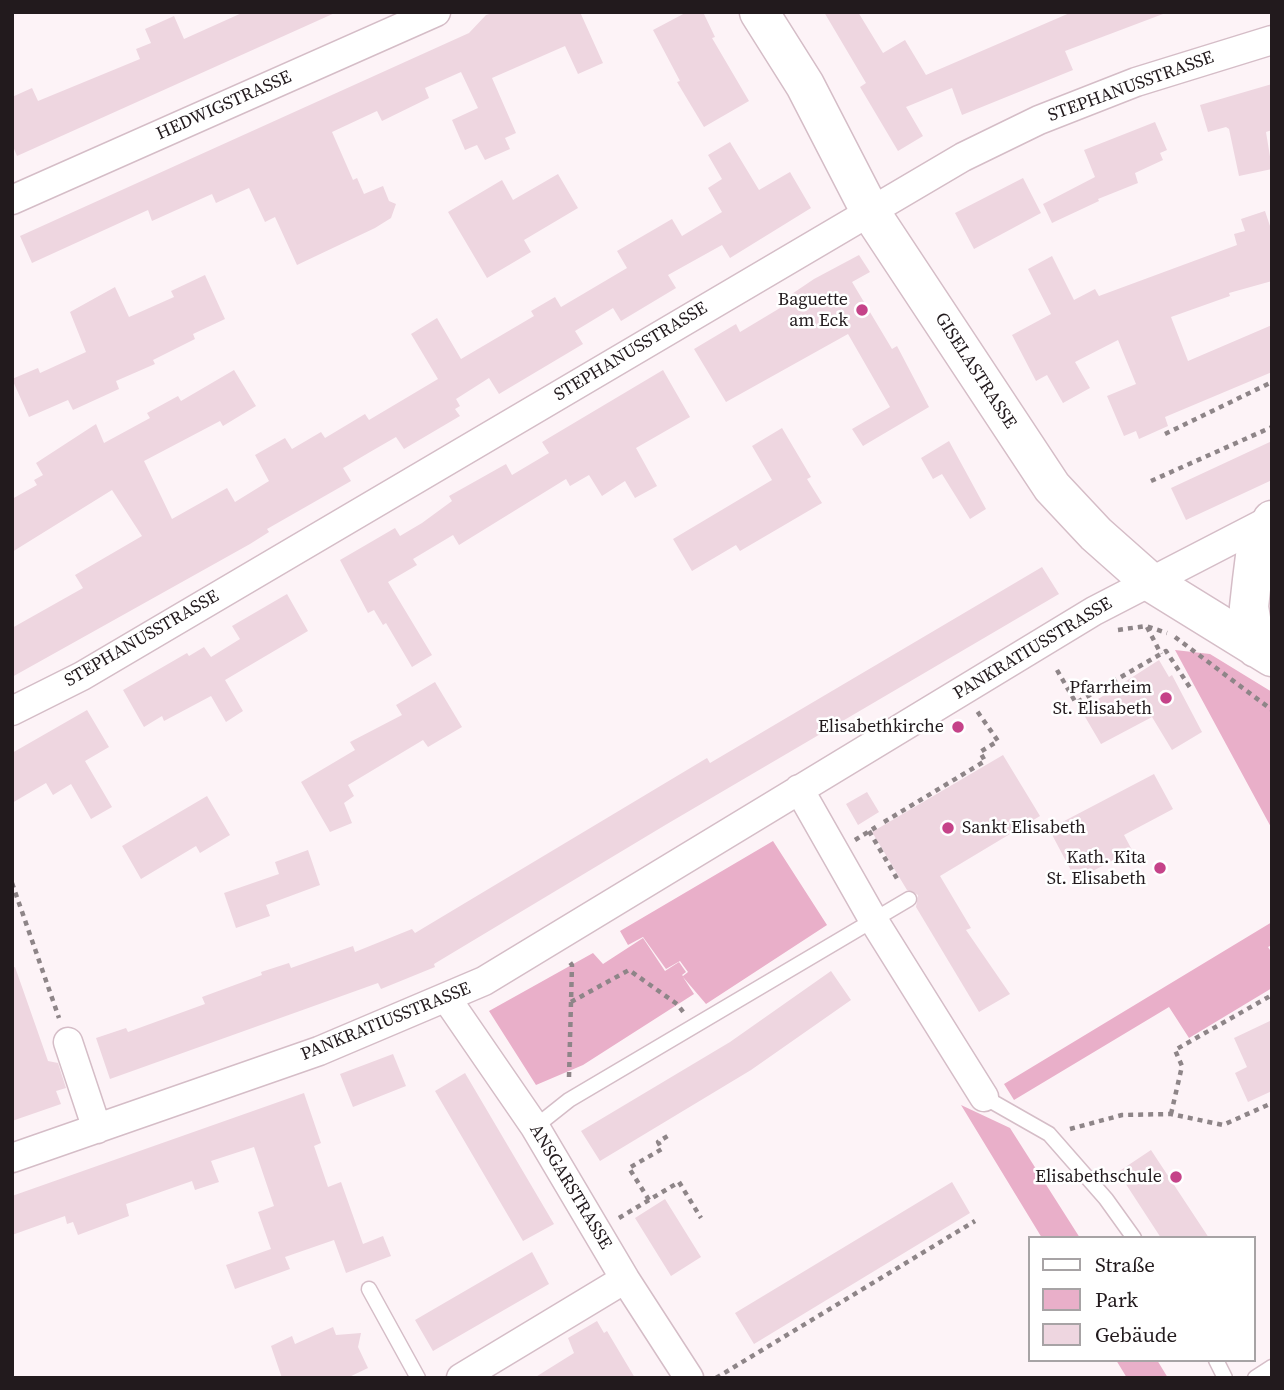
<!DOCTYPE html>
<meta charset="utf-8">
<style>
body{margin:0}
#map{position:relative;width:1284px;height:1390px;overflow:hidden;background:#fdf3f7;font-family:"Source Serif 4",serif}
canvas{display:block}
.frame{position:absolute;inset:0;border:14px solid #221a1d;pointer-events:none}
.legend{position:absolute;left:1028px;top:1236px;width:228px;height:126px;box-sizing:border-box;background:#fff;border:2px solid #a7a3a5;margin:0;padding:9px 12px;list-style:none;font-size:21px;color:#221a1d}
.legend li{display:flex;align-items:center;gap:14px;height:35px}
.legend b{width:35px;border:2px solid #a7a3a5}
</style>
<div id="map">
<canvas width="1284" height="1390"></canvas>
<div class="frame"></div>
<ul class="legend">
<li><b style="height:9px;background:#fff"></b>Straße</li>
<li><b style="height:19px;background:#e9afc9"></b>Park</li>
<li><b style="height:19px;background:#eed6e0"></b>Gebäude</li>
</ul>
</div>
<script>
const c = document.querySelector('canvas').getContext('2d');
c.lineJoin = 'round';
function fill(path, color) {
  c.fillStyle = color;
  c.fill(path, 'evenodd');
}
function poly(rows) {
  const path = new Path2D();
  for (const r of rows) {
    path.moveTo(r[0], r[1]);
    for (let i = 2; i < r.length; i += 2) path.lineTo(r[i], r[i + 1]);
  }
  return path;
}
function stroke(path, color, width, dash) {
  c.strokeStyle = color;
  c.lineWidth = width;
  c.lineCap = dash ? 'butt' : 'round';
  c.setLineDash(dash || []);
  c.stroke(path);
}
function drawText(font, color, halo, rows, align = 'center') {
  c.font = font + ' "Source Serif 4",serif';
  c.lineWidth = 5;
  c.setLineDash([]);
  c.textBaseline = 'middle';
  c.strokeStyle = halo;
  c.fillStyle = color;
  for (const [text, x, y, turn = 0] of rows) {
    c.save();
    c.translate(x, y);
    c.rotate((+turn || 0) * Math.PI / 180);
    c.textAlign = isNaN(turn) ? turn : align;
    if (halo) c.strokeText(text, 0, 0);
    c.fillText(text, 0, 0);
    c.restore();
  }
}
fill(poly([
 [1175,650,1210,654,1272,692,1272,829],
 [773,841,827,925,706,1004,683,977,694,994,583,1065,536,1085,489,1011,593,953,603,964,643,938,665,971,679,962,686,972,682,975,683,976,688,972,680,961,666,969,643,937,628,945,620,931],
 [1272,922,1272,945,1268,947,1272,953,1272,988,1189,1038,1169,1007,1014,1100,1004,1084],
 [961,1105,1010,1128,1080,1238,1042,1238],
 [1116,1360,1157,1360,1168,1378,1127,1378]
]), '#e9afc9');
fill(poly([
 [244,12,337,12,17,156,12,144,12,97,32,88,38,101,140,59,136,49,151,43,145,29,174,16,184,39],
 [496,12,580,12,603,63,578,74,565,46,492,78,516,133,505,138,510,149,485,160,477,145,465,150,452,120,478,108,461,72,425,88,429,98,382,121,377,111,332,132,353,180,357,178,364,194,383,186,389,201,396,204,391,218,375,228,297,265,275,217,265,222,249,188,216,203,212,194,152,221,148,210,32,263,20,236,469,33,486,15],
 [687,12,703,12,715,37,712,38,749,101,704,127,677,82,680,81,653,30],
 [824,12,858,12,883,53,905,40,926,75,1072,12,1163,14,1065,51,1073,70,962,115,952,88,906,107,923,136,898,151,860,87,866,83],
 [1272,84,1272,130,1266,132,1272,169,1239,176,1229,129,1226,127,1208,132,1200,105],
 [1155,122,1167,150,1160,153,1163,160,1135,173,1138,183,1098,199,1099,201,1052,223,1043,204,1095,177,1084,150],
 [730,142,759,190,790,172,811,208,730,258,722,245,668,275,676,288,621,321,613,308,575,331,583,344,499,394,489,378,456,399,460,406,455,409,460,416,404,449,396,437,370,452,343,468,351,481,267,529,269,532,250,544,12,677,12,628,83,588,75,575,142,536,112,490,12,552,12,499,37,485,34,480,43,475,36,463,96,424,104,443,150,418,147,413,178,396,181,401,234,370,256,406,223,426,220,421,144,461,172,519,227,488,235,502,269,481,255,455,285,438,292,449,321,432,325,438,365,414,369,420,438,379,411,334,437,318,461,359,534,316,531,311,555,297,561,307,627,268,617,251,672,219,682,236,722,212,708,188,722,179,708,155],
 [558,174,578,208,524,240,531,252,487,278,448,212,502,180,513,200],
 [1023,178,1041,213,974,249,955,213],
 [1265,211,1272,232,1272,281,1229,293,1230,296,1171,317,1188,361,1272,325,1272,372,1165,417,1168,426,1139,439,1136,431,1124,436,1107,396,1136,384,1118,340,1075,362,1090,388,1063,403,1047,375,1036,381,1012,335,1051,314,1028,269,1052,256,1074,300,1095,289,1099,296,1237,245,1234,234,1245,231,1241,219],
 [859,255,870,272,852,282,892,349,897,346,929,407,863,446,852,429,890,407,848,334,726,402,694,349,736,324,740,332,780,308,777,304,814,279],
 [205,275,225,319,193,334,195,339,153,360,155,364,116,381,119,389,73,410,68,400,29,417,12,379,38,368,40,373,86,352,70,312,115,287,129,317,174,297,171,291],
 [663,370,690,417,636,448,657,486,635,498,625,481,602,496,589,475,570,486,566,479,459,545,453,535,413,559,417,565,388,582,432,655,412,667,386,623,383,625,374,610,368,613,340,560,395,528,400,536,422,523,452,501,449,496,506,464,512,475,549,453,542,442],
 [782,428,811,477,807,479,822,503,740,551,736,545,692,571,673,539,772,480,752,446],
 [949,441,986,509,970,519,942,474,933,479,921,458],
 [1272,441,1272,480,1186,520,1171,488],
 [1042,567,1059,594,667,824,434,964,435,967,381,989,378,983,110,1079,96,1038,126,1028,128,1032,205,1004,202,997,262,975,261,972,289,963,291,968,353,946,355,952,412,929,415,933,707,758,710,763],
 [287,594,308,631,225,680,243,711,226,722,211,696,164,721,162,716,144,727,123,690,187,653,189,656,204,647,211,657,240,639,232,626],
 [1159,660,1169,677,1172,675,1202,732,1172,750,1152,717,1101,744,1081,710],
 [435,682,462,727,428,747,423,740,348,785,354,796,344,803,352,823,330,832,301,782,355,750,350,742,402,715,396,705],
 [87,710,109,747,85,761,112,807,91,819,71,784,53,795,46,783,12,803,12,753],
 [1003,755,1040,816,940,876,971,928,966,930,1010,994,979,1012,916,907,918,895,907,890,872,832],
 [1154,774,1173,809,1124,835,1132,850,1076,880,1049,829],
 [867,792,879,812,858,825,846,804],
 [207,796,230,835,200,853,196,846,141,879,122,846],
 [308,850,320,885,266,905,270,916,236,928,224,893,279,874,275,862],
 [15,967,48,1061,58,1063,66,1088,56,1091,61,1104,12,1121,12,968],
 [831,971,851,1000,751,1070,600,1161,581,1131,730,1042],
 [1272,1020,1272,1091,1248,1102,1235,1073,1247,1067,1234,1038],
 [393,1054,406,1086,353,1107,340,1074],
 [465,1073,554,1224,523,1241,435,1091],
 [304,1093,321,1143,314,1146,328,1187,341,1182,363,1244,383,1236,391,1256,346,1273,334,1240,285,1257,290,1269,235,1289,226,1265,271,1249,258,1212,274,1206,254,1147,211,1161,219,1182,195,1190,192,1181,135,1201,126,1204,129,1216,78,1235,73,1222,67,1224,65,1216,12,1235,12,1196],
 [1151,1150,1209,1238,1161,1238,1118,1172],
 [952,1182,970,1213,754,1344,735,1313],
 [665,1199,701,1257,671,1276,635,1218],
 [532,1252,549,1284,433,1351,415,1320],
 [597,1321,604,1333,607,1331,635,1378,534,1378,574,1353,568,1338],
 [333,1327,336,1335,361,1333,358,1347,368,1368,347,1378,282,1378,271,1346,292,1336,295,1344]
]), '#eed6e0');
const lane = poly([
 [984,1097,1049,1134,1106,1199,1134,1238],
 [535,1127,569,1100,909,899],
 [369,1289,418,1378],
 [1216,1360,1225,1378],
 [1255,1378,1272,1367]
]);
const street = poly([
 [12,200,436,12],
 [12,711,82,676,963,157,1039,120,1136,82,1272,40],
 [799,789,874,921,984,1097],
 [447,999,535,1127,625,1279,689,1378],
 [68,1042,97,1129],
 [12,1158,319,1051,484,981,1094,611,1272,519],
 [461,1378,625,1279]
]);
const secondary = poly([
 [759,12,805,85,871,213,1052,487,1096,534,1149,581,1272,657],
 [1256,648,1249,607,1252,580,1255,556,1272,520]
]);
stroke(lane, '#d5bdc7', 17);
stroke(street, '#d5bdc7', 31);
stroke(secondary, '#d5bdc7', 41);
stroke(poly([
 [1165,434,1272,382],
 [1151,481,1272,427],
 [1147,627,1161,654],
 [1118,630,1146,626,1167,633],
 [1175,637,1272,710],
 [1057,670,1076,703,1166,651,1191,689],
 [884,822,985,761,980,752,998,741,977,711],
 [869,831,899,882],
 [855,840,876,827],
 [12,883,59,1018],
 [571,1002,629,970,677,1004,684,1013],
 [569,1077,572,965,569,961],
 [1171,1114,1182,1066,1175,1050,1272,995],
 [1070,1129,1122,1115,1171,1114,1223,1125,1272,1103],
 [649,1200,629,1168,662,1149,658,1142,671,1134],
 [619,1218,679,1182,701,1218],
 [716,1378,975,1221]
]), '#8e8588', 4.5, [5, 5]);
stroke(lane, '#fff', 14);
stroke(street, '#fff', 28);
stroke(secondary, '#fff', 38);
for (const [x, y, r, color] of [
 [862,310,7,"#c54389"],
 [1166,698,7,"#c54389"],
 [958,727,7,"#c54389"],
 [948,828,7,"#c54389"],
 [1160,868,7,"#c54389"],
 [1176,1177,7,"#c54389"]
]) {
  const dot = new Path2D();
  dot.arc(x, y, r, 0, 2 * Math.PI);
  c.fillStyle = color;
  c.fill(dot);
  stroke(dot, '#fff', 2.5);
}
drawText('18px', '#221a1d', '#fff', [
 ["STEPHANUSSTRASSE",1131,87,-20],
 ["HEDWIGSTRASSE",224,106,-24],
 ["STEPHANUSSTRASSE",631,352,-31],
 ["GISELASTRASSE",975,371,57],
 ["STEPHANUSSTRASSE",142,639,-30],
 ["PANKRATIUSSTRASSE",1033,649,-31],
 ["PANKRATIUSSTRASSE",386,1022,-22],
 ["ANSGARSTRASSE",570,1187,59]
]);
drawText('18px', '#221a1d', '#fff', [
 ["Baguette",848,300],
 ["am Eck",848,321],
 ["Pfarrheim",1152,688],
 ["St. Elisabeth",1152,709],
 ["Elisabethkirche",944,727],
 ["Sankt Elisabeth",962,828,"left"],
 ["Kath. Kita",1146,858],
 ["St. Elisabeth",1146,879],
 ["Elisabethschule",1162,1177]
], 'right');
</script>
